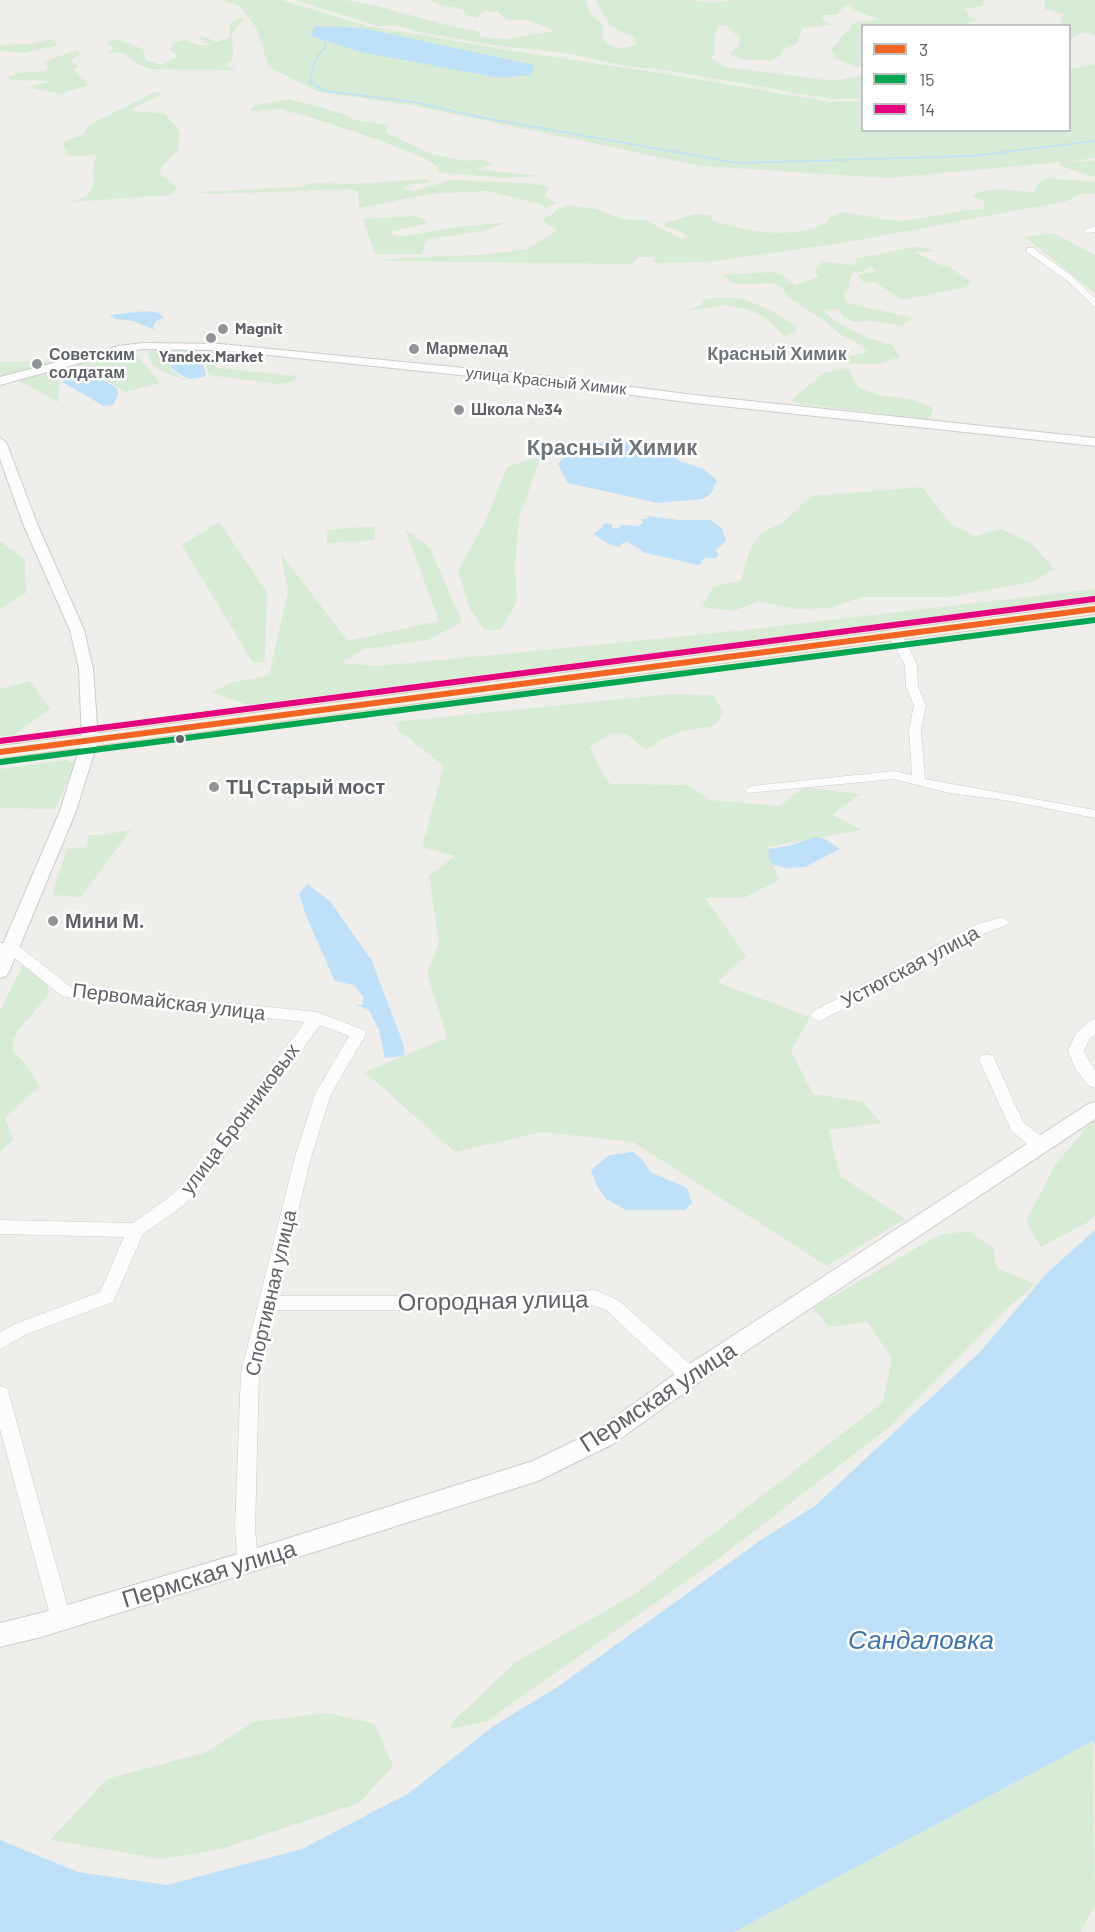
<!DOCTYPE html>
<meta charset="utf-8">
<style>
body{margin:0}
#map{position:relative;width:1095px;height:1932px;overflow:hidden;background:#efeeea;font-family:Barlow,sans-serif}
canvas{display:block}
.legend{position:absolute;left:861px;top:24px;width:210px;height:108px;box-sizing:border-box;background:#fff;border:2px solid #bfc1c3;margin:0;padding:8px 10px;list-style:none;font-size:18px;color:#5f6368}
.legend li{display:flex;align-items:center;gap:12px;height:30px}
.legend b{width:30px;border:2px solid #bfc1c3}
</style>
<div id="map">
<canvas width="1095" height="1932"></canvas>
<ul class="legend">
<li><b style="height:8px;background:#f26522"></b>3</li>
<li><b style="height:8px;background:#00a651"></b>15</li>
<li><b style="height:8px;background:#e5007d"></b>14</li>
</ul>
</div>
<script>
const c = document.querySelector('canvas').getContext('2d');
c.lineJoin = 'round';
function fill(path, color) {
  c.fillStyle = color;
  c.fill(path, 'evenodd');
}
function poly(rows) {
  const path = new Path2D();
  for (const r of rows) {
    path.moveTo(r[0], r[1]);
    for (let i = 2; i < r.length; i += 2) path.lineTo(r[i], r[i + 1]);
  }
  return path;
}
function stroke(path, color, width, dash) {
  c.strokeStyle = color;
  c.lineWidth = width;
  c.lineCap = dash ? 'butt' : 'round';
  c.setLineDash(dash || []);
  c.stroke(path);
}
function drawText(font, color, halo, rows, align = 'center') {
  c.font = font + ' Barlow,sans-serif';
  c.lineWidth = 5;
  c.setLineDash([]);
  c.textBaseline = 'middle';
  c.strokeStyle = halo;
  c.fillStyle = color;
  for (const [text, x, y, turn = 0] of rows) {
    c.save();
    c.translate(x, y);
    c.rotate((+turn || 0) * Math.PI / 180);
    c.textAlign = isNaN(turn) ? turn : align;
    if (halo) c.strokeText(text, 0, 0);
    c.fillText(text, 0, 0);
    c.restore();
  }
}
fill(poly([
 [224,0,281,0,368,26,507,50,680,76,830,102,862,100,862,130,1070,130,1070,69,1095,64,1095,158,1065,162,1095,161,1095,177,1060,166,1061,162,888,178,701,166,416,106,318,92,269,67,256,27,239,6],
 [295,0,345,0,374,5,453,27,478,31,481,37,506,39,554,31,528,20,507,20,497,11,484,12,477,18,465,15,464,10,441,5,430,0,586,0,590,14,600,22,603,28,603,37,607,44,619,49,636,45,635,37,623,33,609,24,596,0,688,0,712,3,736,0,984,0,982,6,965,9,969,16,978,20,963,25,862,26,862,66,857,67,836,59,831,49,854,23,879,19,852,10,852,4,844,6,837,15,823,15,823,20,832,25,803,28,796,45,783,49,782,54,772,61,742,59,729,54,739,46,740,38,727,26,718,25,714,38,715,52,711,58,725,67,833,81,862,75,862,99,831,99,658,69,633,67,565,53,501,46,419,32,399,26,377,26],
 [1044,0,1095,0,1095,36,1090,32,1077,34,1070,41,1070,26,1061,25,1060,20,1064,14,1045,9],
 [239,17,244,19,232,34,233,55,232,60,226,65,236,70,151,69,135,63,124,53,107,53,114,49,106,42,113,39,122,41,143,49,146,60,161,65,178,56,170,50,174,43,185,40,197,45,209,45,197,37,203,36,216,42,229,38,230,24],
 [46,40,54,40,58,45,24,53,0,51,0,45,32,44],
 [76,50,82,53,70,61,79,66,74,70,86,81,87,86,58,94,29,87,53,81,10,80,8,77,19,73,46,71,48,67,44,62],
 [155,92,163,94,131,109,135,112,164,113,180,132,178,150,161,168,160,173,177,187,171,195,69,202,86,197,91,189,94,182,93,170,96,155,68,156,63,142,84,134,89,125],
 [288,99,345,114,354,120,389,125,385,132,431,154,465,161,482,159,494,164,475,169,540,176,504,178,437,172,438,167,428,160,379,140,313,118,279,109,249,111,256,105],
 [1045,178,1095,182,1095,194,1081,194,1067,201,843,243,707,262,657,263,654,262,654,257,638,257,632,264,381,261,397,258,481,255,528,249,557,230,546,223,543,218,552,215,557,209,569,205,597,209,622,219,645,220,682,239,688,237,676,229,667,228,664,223,695,214,711,215,713,221,718,223,753,231,778,233,798,232,815,228,827,222,830,217,843,212,887,220,906,221,967,210,984,209,984,201,972,196,976,193,993,189,1034,192,1038,184],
 [428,179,427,183,411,184,402,188,413,191,452,180,528,183,550,187,545,196,556,203,546,208,541,204,487,191,428,194,359,208,358,191,349,189,210,194,201,192,299,187,312,183,355,184],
 [415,216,427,220,425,224,388,232,401,237,450,228,508,222,483,231,427,239,422,254,375,254,363,219],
 [1053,233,1095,255,1095,293,1025,237],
 [913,247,927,248,935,251,914,252,941,265,948,266,970,281,967,287,902,300,875,282,864,283,858,275,875,271,871,266,864,271,852,273,849,287,843,294,846,303,913,318,901,326,872,321,854,322,844,318,838,309,823,310,835,321,865,337,892,345,900,357,879,364,835,363,849,356,868,352,859,344,840,334,825,321,786,296,784,289,773,283,734,284,722,275,772,272,783,275,795,285,818,277,815,270,823,262,856,265,855,259],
 [718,297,743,299,769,309,797,327,795,332,784,336,763,316,746,309,724,305,687,311,702,305,704,300],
 [205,349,221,351,216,368,297,376,294,381,278,384,209,375,204,358,174,361,170,364,170,370,188,381,160,371,152,364,148,353,151,350],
 [134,351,160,383,125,392,83,365,60,375,58,402,18,380,109,353],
 [56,361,15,374,0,377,0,362],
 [848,368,858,387,879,395,910,399,928,406,933,408,931,417,928,419,798,404,791,400,824,373],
 [541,456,519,518,515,567,517,601,502,629,485,631,469,607,458,571,487,518,507,467],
 [922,487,951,524,975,536,1001,529,1032,544,1054,569,1032,582,949,597,863,597,829,608,798,609,759,601,733,611,702,607,713,587,741,580,750,549,761,533,784,522,811,496],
 [219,522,267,592,265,662,253,663,182,545],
 [374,526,375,540,327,543,326,530],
 [405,529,430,548,462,622,428,640,364,649,341,663,378,666,728,632,1095,589,1095,601,996,609,248,705,212,692,231,683,269,675,288,591,281,554,348,641,439,621],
 [0,541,25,560,26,593,0,609],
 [30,681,50,709,14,735,0,736,0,689],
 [671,694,714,695,723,714,714,726,683,731,663,739,646,750,627,734,611,733,590,747,600,769,610,784,688,785,710,800,780,806,804,787,860,794,832,815,862,830,766,847,779,880,744,898,705,898,746,956,717,982,810,1017,791,1051,813,1094,863,1102,881,1123,829,1130,840,1176,905,1219,827,1266,633,1142,542,1132,455,1152,365,1072,447,1038,427,973,439,942,429,876,455,856,422,847,444,766,398,730,395,722],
 [66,760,76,764,55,809,0,808,0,769],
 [131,830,81,897,52,895,67,849,87,847,88,835,102,835],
 [25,961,44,971,49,994,14,1036,13,1051,30,1069,39,1087,5,1117,13,1140,0,1152,0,1010],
 [1095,1118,1095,1215,1088,1222,1041,1247,1026,1221,1055,1165],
 [969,1231,993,1248,997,1268,1035,1284,1003,1312,893,1424,722,1556,487,1721,450,1729,452,1722,516,1662,635,1594,883,1402,892,1358,867,1322,829,1327,813,1308,939,1235],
 [328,1713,375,1724,393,1766,359,1803,221,1849,162,1859,50,1840,107,1779,207,1752,253,1722],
 [1093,1741,1095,1904,1081,1932,734,1932]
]), '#d8ebd6');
fill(poly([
 [315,26,362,28,534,65,531,75,500,78,361,52,311,36],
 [147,311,159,313,164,318,156,321,153,327,154,330,134,321,115,319,110,315],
 [202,359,206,375,203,377,189,379,173,370,170,366,180,361],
 [85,370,117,388,118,395,113,405,104,406,62,382,64,379],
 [606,440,657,444,680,461,704,469,717,481,710,495,702,499,658,503,568,483,558,464,568,453,590,448],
 [648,516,679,520,710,520,722,528,726,541,716,550,718,555,716,558,705,558,701,561,703,563,698,565,646,553,627,542,621,544,620,547,609,544,593,534,602,528,602,525,607,523,612,525,612,528,617,529,621,525,638,526,643,523,641,519,647,519],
 [815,837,823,838,840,849,805,867,788,868,774,865,770,861,768,849,789,846],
 [307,884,330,901,372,961,404,1046,404,1056,385,1058,379,1030,369,1010,356,1005,362,1005,364,997,354,985,335,981,306,916,299,894],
 [633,1152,643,1160,650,1172,687,1188,692,1203,685,1210,626,1210,606,1199,597,1186,591,1170,609,1155],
 [1095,1230,1095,1746,1093,1741,734,1932,0,1932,0,1840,78,1872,167,1885,302,1849,409,1793,492,1727,559,1686,761,1540,816,1505,981,1351,1047,1273]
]), '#bfe0f9');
stroke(poly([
 [323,37,326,46,315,60,310,82,326,91,414,102,484,118,738,163,971,156,1095,141]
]), '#bfe0f9', 1.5);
const minor = poly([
 [1095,226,1095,232,1087,233,1083,230,1095,226],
 [1027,248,1033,248,1071,275,1095,299,1095,307,1065,279,1027,252,1027,248],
 [893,629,897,630,907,644,917,665,918,687,926,705,921,730,925,779,1095,810,1095,818,1010,801,950,793,894,779,747,793,745,790,752,786,894,771,912,775,909,730,914,705,906,687,905,665,887,633,893,629],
 [1002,917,1009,922,1007,925,985,933,824,1019,819,1021,814,1019,811,1015,814,1011,975,925,1002,917],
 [0,943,16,944,71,987,317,1012,364,1030,366,1034,331,1094,311,1157,278,1296,502,1296,595,1290,618,1300,697,1370,699,1376,697,1382,690,1384,683,1382,606,1310,593,1305,502,1310,274,1310,259,1372,255,1529,258,1562,255,1569,248,1572,241,1569,238,1562,235,1529,241,1372,295,1157,315,1094,349,1036,320,1025,202,1186,184,1205,143,1234,113,1302,27,1334,0,1349,0,1332,15,1324,100,1292,124,1237,0,1234,0,1220,133,1223,172,1195,190,1176,305,1022,67,997,62,996,8,953,0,953,0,943],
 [1095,1019,1095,1034,1089,1040,1084,1051,1095,1071,1095,1088,1089,1086,1076,1070,1068,1051,1076,1033,1090,1021,1095,1019],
 [987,1054,993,1056,995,1060,1023,1122,1046,1140,1048,1145,1046,1150,1040,1151,1034,1150,1011,1130,979,1060,981,1056,987,1054],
 [0,1386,7,1388,9,1394,71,1619,68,1626,61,1629,54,1626,51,1619,0,1429,0,1386]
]);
const tertiary = poly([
 [143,343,220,344,546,376,694,395,1095,438,1095,446,694,403,546,384,220,350,143,349,120,352,0,385,0,377,119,346,143,343],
 [0,438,6,442,38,526,84,630,93,669,98,740,76,811,9,972,6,976,0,978,0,951,60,811,82,740,79,669,70,630,24,526,0,459,0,438],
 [1095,1102,1095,1119,698,1383,613,1444,538,1481,248,1573,41,1637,0,1647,0,1623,41,1613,248,1551,533,1461,597,1430,682,1369,1088,1104,1095,1102]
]);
const primary = poly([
 [1095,604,1095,614,0,758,0,746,1095,604]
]);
stroke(minor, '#cbcccc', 1);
stroke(tertiary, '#cbcccc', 2);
stroke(primary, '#d7ceb8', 2);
fill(minor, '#fdfcfc');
fill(tertiary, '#fdfcfc');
fill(primary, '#f4f2e9');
stroke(poly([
 [0,752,1095,609]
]), '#f26522', 6);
stroke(poly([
 [1,762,1095,620]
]), '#00a651', 6);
stroke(poly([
 [0,741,1094,599]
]), '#e5007d', 6);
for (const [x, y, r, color] of [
 [223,329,6,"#919496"],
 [211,338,6,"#919496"],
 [414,349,6,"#919496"],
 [37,364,6,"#919496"],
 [459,410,6,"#919496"],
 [180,739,5,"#5f6368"],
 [214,787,6,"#919496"],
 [53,921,6,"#919496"]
]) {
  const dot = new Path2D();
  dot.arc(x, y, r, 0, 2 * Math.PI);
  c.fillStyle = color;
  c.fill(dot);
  stroke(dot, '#fff', 2);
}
drawText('bold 16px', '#5f6368', '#fff', [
 ["Magnit",235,329],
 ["Мармелад",426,349],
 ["Советским",49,355],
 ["солдатам",49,373],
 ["Yandex.Market",211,357,"center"],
 ["Школа №34",471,410]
], 'left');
drawText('16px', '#5f6368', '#fff', [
 ["улица Красный Химик",546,381,6]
]);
drawText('bold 18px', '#70757a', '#fff', [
 ["Красный Химик",777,354]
]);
drawText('bold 20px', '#5f6368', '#fff', [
 ["ТЦ Старый мост",226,787],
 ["Мини М.",65,921]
], 'left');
drawText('20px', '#5f6368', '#fff', [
 ["Устюгская улица",910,967,-28],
 ["Первомайская улица",169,1002,7],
 ["улица Бронниковых",240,1119,-53],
 ["Спортивная улица",271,1293,-77]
]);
drawText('bold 22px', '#70757a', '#fff', [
 ["Красный Химик",612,448]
]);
drawText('24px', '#5f6368', '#fff', [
 ["Огородная улица",493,1301,-1],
 ["Пермская улица",658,1397,-33],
 ["Пермская улица",209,1574,-17]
]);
drawText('italic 26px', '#4174aa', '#fff', [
 ["Сандаловка",921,1640]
]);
</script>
